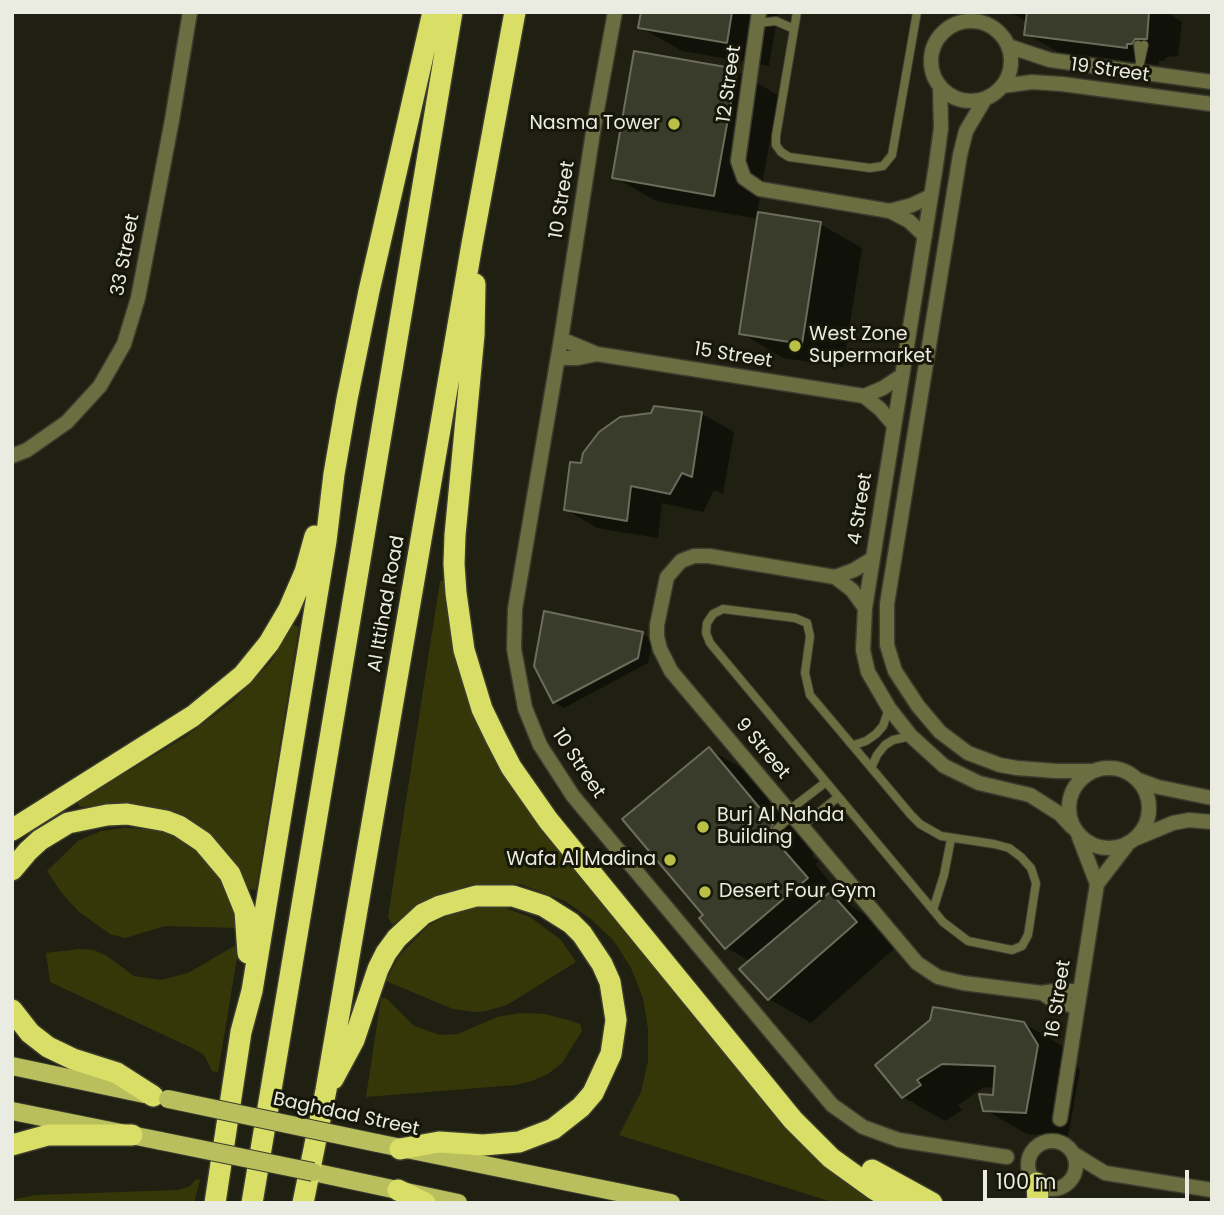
<!DOCTYPE html>
<style>
body{margin:0}
#map{position:relative;width:1224px;height:1215px;overflow:hidden;background:#1f2011;font-family:Poppins,sans-serif}
canvas{display:block}
.frame{position:absolute;inset:0;border:14px solid #eaebe1;pointer-events:none}
.scale{position:absolute;left:983px;top:1170px;width:206px;height:32px;box-sizing:border-box;border:4px solid #eaebe1;border-top:0;padding-left:9px;font-size:21px;line-height:24px;white-space:nowrap;color:#eaebe1;-webkit-text-stroke:5px #161708;paint-order:stroke}
</style>
<div id="map">
<canvas width="1224" height="1215"></canvas>
<div class="frame"></div>
<div class="scale">100 m</div>
</div>
<script>
const c = document.querySelector('canvas').getContext('2d');
c.lineJoin = 'round';
function fill(path, color) {
  c.fillStyle = color;
  c.fill(path, 'evenodd');
}
function poly(rows) {
  const path = new Path2D();
  for (const r of rows) {
    if (r.length === 3) {
      path.moveTo(r[0] + r[2], r[1]);
      path.arc(r[0], r[1], r[2], 0, 2 * Math.PI);
      continue;
    }
    path.moveTo(r[0], r[1]);
    for (let i = 2; i < r.length; i += 2) path.lineTo(r[i], r[i + 1]);
  }
  return path;
}
function stroke(path, color, width, dash) {
  c.strokeStyle = color;
  c.lineWidth = width;
  c.lineCap = dash ? 'butt' : 'round';
  c.setLineDash(dash || []);
  c.stroke(path);
}
function drawText(font, color, halo, rows, align = 'center') {
  c.font = font + ' Poppins,sans-serif';
  c.lineWidth = 6;
  c.setLineDash([]);
  c.textBaseline = 'middle';
  c.strokeStyle = halo;
  c.fillStyle = color;
  for (const [text, x, y, turn = 0] of rows) {
    c.save();
    c.translate(x, y);
    c.rotate((+turn || 0) * Math.PI / 180);
    c.textAlign = isNaN(turn) ? turn : align;
    if (halo) c.strokeText(text, 0, 0);
    c.fillText(text, 0, 0);
    c.restore();
  }
}
fill(poly([
 [440,581,445,581,455,653,470,707,504,773,848,1183,873,1203,835,1203,619,1135,641,1092,648,1061,648,1029,643,998,631,968,614,941,591,919,565,901,520,884,474,884,430,898,392,925,388,917],
 [293,625,299,627,256,890,248,889,237,866,220,844,188,819,169,811,134,804,80,807,77,802,185,737,233,701,271,662],
 [124,828,150,829,164,833,177,838,197,852,221,879,235,915,238,928,165,926,125,938,110,934,78,911,61,892,47,871,78,841,101,831],
 [478,907,505,908,530,917,561,940,576,962,507,1005,486,1011,475,1012,453,1009,386,981,399,956,428,926,452,913],
 [236,945,239,946,218,1072,212,1071,204,1055,194,1049,50,982,46,953,80,949,94,950,107,956,134,976,161,980,188,973],
 [381,998,386,998,414,1026,440,1035,458,1034,497,1017,521,1013,545,1014,568,1020,580,1024,582,1031,562,1063,548,1074,532,1081,515,1085,366,1097],
 [196,1179,200,1180,194,1203,12,1203,16,1199,35,1195,178,1190,190,1186]
]), '#363708');
fill(poly([
 [643,12,778,12,769,66,682,51,640,27],
 [1010,12,1167,12,1182,22,1178,56,1167,57,1164,61,1159,61,1159,65,1058,52,1026,34,1028,22],
 [736,71,778,95,757,214,820,224,862,248,843,367,783,358,741,333,759,219,656,201,614,177],
 [655,408,702,414,734,432,723,494,714,490,703,512,662,503,658,538,597,528,565,509,582,464,652,415],
 [545,614,643,634,653,640,648,663,564,708,554,702],
 [710,750,752,774,814,849,813,858,819,861,815,864,848,904,872,919,897,946,811,1023,769,999,751,962,726,947,705,915],
 [1023,1023,1066,1048,1080,1070,1068,1136,1027,1134,985,1110,995,1097,995,1088,984,1087,958,1105,962,1110,945,1121,903,1097,877,1065]
]), '#0007');
const building = poly([
 [641,12,732,12,727,43,638,28,641,12],
 [1027,12,1149,12,1147,39,1135,39,1132,44,1127,44,1127,48,1024,35,1027,12],
 [634,51,737,69,714,196,612,178,634,51],
 [758,212,821,222,802,344,739,334,758,212],
 [654,406,702,412,692,477,682,473,670,494,631,486,627,521,564,510,570,462,581,463,583,453,599,432,620,417,651,413,654,406],
 [544,611,643,632,638,658,553,703,534,666,544,611],
 [709,747,773,824,771,831,778,835,774,839,808,878,725,949,699,918,703,915,622,819,709,747],
 [830,892,857,922,768,1000,739,969,830,892],
 [933,1007,1024,1022,1038,1045,1026,1113,983,1111,979,1094,993,1095,995,1066,942,1064,917,1080,921,1085,902,1098,875,1065,930,1020,933,1007]
]);
fill(building, '#393b2b');
stroke(building, '#6b6c5a', 2);
const lane = poly([
 [797,12,776,136,776,145,781,152,789,157,870,168,883,166,892,155,917,12],
 [758,23,776,21,794,29],
 [1138,45,1140,61],
 [1138,72,1144,45],
 [723,609,795,618,807,623,810,636,805,673,810,695,911,815,920,824,941,836,994,844,1009,848,1021,857,1031,868,1036,883,1028,935,1022,946,1012,950,968,941,943,922,933,910,710,643,706,633,707,623,713,614,723,609],
 [854,745,866,741,876,734,883,726,889,708],
 [872,766,877,755,885,745,893,740,911,736],
 [788,811,826,782],
 [801,827,838,797],
 [777,829,792,815],
 [933,910,944,875,951,839]
]);
const street = poly([
 [615,12,594,126,561,339,515,609,514,649,525,708,540,745,573,796,832,1105,863,1127,899,1140,1007,1157],
 [759,12,738,161,744,178,760,189,890,211,909,221,925,236],
 [971,61,40],
 [1008,46,1050,60,1212,82],
 [1002,86,1032,82,1062,84,1212,104],
 [940,88,941,128,936,165,865,608,863,650,868,672,889,708,911,736,944,766,979,783,1030,795,1060,814,1072,827],
 [985,99,966,131,960,155,887,604,887,645,895,671,918,706,940,732,968,753,1000,765,1017,768,1056,771,1094,771],
 [890,211,912,205,931,196],
 [561,339,597,354,864,396,880,409,893,424],
 [558,358,578,358,597,354],
 [864,396,883,388,901,376],
 [12,456,27,450,67,422,100,386,124,344,138,298,172,120,190,12],
 [835,577,854,570,872,559],
 [865,608,852,590,835,577,709,556,694,556,681,561,667,577,657,625,657,637,660,649,671,671,917,963,938,977,963,983,1042,993,1054,991,1080,991],
 [1109,808,40],
 [1136,779,1158,787,1212,798],
 [1079,837,1097,884],
 [1137,838,1173,823,1189,820,1212,822],
 [1042,993,1054,1001,1077,1007],
 [1060,1119,1097,884,1127,845],
 [1052,1165,24],
 [1074,1154,1105,1173,1212,1190]
]);
const primary = poly([
 [12,1066,144,1094],
 [12,1111,161,1141],
 [377,1143,671,1203],
 [313,1172,458,1203]
]);
const highway = poly([
 [475,284,474,335,455,535,454,564,456,593,464,650,482,709,496,738,511,767,548,820,793,1120,831,1158,874,1189,897,1203],
 [12,830,193,716,243,675,269,643,289,609,305,572,315,536],
 [12,870,28,851,40,840,68,823,107,815,127,814,166,821,179,826,203,842,230,874,245,911,248,953],
 [12,1010,30,1033,48,1047,73,1059,117,1073,153,1096],
 [333,1079,354,1040,378,969,386,953,397,938,423,914,440,906,476,896,513,896,544,906,571,923,582,934,602,964,610,982,616,1020,611,1054,593,1093,581,1107,553,1129,519,1142,483,1145,439,1142,400,1149],
 [12,1145,48,1135,132,1135],
 [872,1170,932,1203],
 [1037,1183,1038,1203],
 [398,1190,425,1203],
 [215,1203,241,1032,252,991,326,541,334,474,347,399,369,291,433,12],
 [252,1203,452,12],
 [303,1203,326,1090,472,244,515,12]
]);
stroke(lane, '#3b3c2e', 10);
stroke(street, '#3b3c2e', 17);
stroke(primary, '#3b3c2e', 20);
stroke(highway, '#3b3c2e', 24);
stroke(lane, '#6b6e41', 8);
stroke(street, '#6b6e41', 14);
stroke(primary, '#b9bf5c', 18);
stroke(highway, '#d9df66', 21);
const primaryBridge = poly([
 [168,1099,377,1143],
 [161,1141,313,1172]
]);
stroke(primaryBridge, '#3b3c2e', 20, []);
stroke(primaryBridge, '#b9bf5c', 18);
for (const [x, y, r, color] of [
 [674,124,7,"#bac045"],
 [795,346,7,"#bac045"],
 [703,827,7,"#bac045"],
 [670,860,7,"#bac045"],
 [705,892,7,"#bac045"]
]) {
  const dot = new Path2D();
  dot.arc(x, y, r, 0, 2 * Math.PI);
  c.fillStyle = color;
  c.fill(dot);
  stroke(dot, '#161708', 2.5);
}
drawText('19px', '#eaebe1', '#161708', [
 ["19 Street",1110,71,8],
 ["12 Street",730,84,-82],
 ["10 Street",563,200,-81],
 ["33 Street",126,255,-79],
 ["15 Street",733,356,9],
 ["4 Street",861,509,-81],
 ["Al Ittihad Road",387,604,-80],
 ["9 Street",762,749,50],
 ["10 Street",578,764,56],
 ["16 Street",1059,999,-81],
 ["Baghdad Street",346,1115,12]
]);
drawText('19px', '#eaebe1', '#161708', [
 ["Nasma Tower",660,124,"right"],
 ["West Zone",809,335],
 ["Supermarket",809,357],
 ["Burj Al Nahda",717,816],
 ["Building",717,838],
 ["Wafa Al Madina",656,860,"right"],
 ["Desert Four Gym",719,892]
], 'left');
</script>
